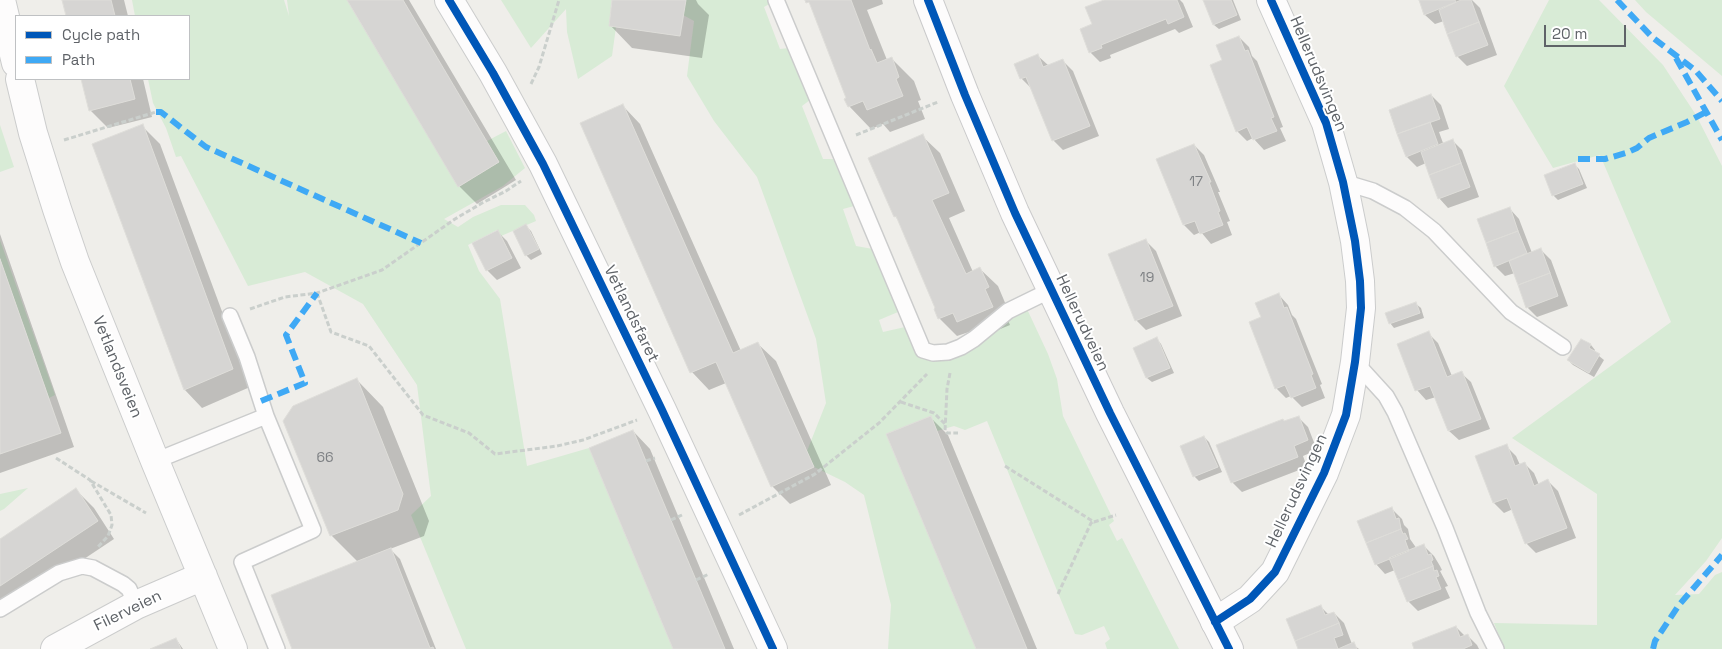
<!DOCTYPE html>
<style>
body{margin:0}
#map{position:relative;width:1722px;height:649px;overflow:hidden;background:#efeeea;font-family:"Space Grotesk",sans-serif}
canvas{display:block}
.legend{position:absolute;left:15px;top:15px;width:175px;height:65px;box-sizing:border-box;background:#fff;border:1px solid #bfc1c3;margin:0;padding:6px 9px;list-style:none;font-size:15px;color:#5f6368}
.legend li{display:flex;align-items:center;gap:10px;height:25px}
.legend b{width:25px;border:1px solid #bfc1c3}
.scale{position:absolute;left:1544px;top:25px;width:82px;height:22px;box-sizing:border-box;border:2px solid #5f6368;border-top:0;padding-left:6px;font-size:15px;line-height:18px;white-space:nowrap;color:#5f6368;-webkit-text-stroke:4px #fff;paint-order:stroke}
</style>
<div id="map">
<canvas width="1722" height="649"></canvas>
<ul class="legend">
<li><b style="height:6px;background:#0057b8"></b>Cycle path</li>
<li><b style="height:6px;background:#3fa9f5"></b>Path</li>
</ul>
<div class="scale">20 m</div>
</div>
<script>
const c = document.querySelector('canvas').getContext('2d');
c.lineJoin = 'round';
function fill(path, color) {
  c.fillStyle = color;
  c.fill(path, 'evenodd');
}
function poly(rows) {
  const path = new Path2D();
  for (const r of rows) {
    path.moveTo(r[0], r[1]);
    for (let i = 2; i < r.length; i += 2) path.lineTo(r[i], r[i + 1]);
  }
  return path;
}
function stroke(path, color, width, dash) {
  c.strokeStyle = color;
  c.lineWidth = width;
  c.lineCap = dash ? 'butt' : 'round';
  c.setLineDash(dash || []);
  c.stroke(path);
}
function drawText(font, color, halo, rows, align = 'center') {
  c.font = font + ' "Space Grotesk",sans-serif';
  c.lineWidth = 4;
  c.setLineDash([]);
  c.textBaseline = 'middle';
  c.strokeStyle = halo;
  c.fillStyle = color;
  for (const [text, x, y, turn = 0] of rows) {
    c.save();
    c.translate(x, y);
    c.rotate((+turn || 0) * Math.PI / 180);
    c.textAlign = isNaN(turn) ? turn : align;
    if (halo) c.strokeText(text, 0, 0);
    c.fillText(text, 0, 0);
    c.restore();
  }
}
fill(poly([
 [132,0,284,0,289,16,287,0,347,0,459,187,499,162,487,141,506,131,525,168,503,186,444,219,458,227,473,217,501,205,525,205,534,215,536,221,501,236,497,230,468,245,479,271,500,299,527,466,589,448,673,649,466,649,411,515,431,496,417,385,363,304,305,272,248,286,181,156,176,157,166,128,153,103,148,79,189,79,189,16,135,16],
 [501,0,612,0,609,25,616,27,612,56,578,79,567,32,566,9,531,48],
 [686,0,769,0,771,3,764,7,780,49,789,48,810,100,802,106,823,159,833,159,854,206,843,209,856,246,873,249,898,312,879,320,883,332,905,327,917,355,931,359,960,356,1008,317,1027,309,1048,354,1057,379,1063,416,1114,521,1109,525,1117,541,1122,538,1179,649,1107,649,1105,643,1110,639,1104,626,1082,635,1075,634,987,421,965,430,954,426,937,431,931,416,886,434,976,649,888,649,891,605,864,495,845,482,814,467,807,451,826,403,816,339,757,177,714,121,687,76,694,21,683,15],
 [1549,0,1599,0,1663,65,1696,115,1722,166,1722,538,1706,561,1675,595,1699,594,1715,575,1722,572,1722,649,1504,649,1494,623,1597,625,1597,494,1512,438,1671,322,1600,155,1553,168,1504,86],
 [1635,0,1722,0,1722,76,1646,12],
 [0,125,14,167,0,172],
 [0,240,55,395,49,398,0,259],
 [28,488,4,509,0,511,0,494]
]), '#d8ebd6');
fill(poly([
 [63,0,124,0,128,16,67,16],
 [349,0,409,0,516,180,477,204,459,186],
 [614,0,696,0,698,4,709,15,702,58,632,48,610,25],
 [807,0,882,0,883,4,867,10,887,60,891,58,914,81,921,100,918,101,925,119,890,132,883,124,871,129,849,106,847,99,812,6],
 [1107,0,1180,0,1183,3,1193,27,1179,33,1175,29,1110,55,1111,58,1100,62,1090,52,1094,25],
 [1204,0,1233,0,1241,20,1219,29,1214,25],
 [1420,0,1461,0,1461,1,1472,0,1480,8,1497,55,1467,66,1457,56,1444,21,1435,24,1425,15],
 [1239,37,1249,47,1252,56,1257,61,1283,127,1280,128,1286,141,1264,150,1253,138,1247,141,1237,131,1223,61],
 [1038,56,1048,65,1063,61,1073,71,1099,136,1063,150,1053,140,1031,88,1021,78],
 [82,79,143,79,152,117,108,128,90,110],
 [1431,95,1441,105,1449,129,1439,132,1443,143,1452,140,1462,150,1479,197,1448,208,1439,198,1426,163,1417,167,1407,157,1390,111],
 [623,106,640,124,741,351,758,344,776,361,831,485,790,504,772,486,726,383,709,390,692,372],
 [142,126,160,144,250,387,202,408,185,390,94,144],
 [922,136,940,153,965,211,949,218,973,272,980,269,998,286,1006,305,1002,307,1010,325,976,339,969,332,957,336,939,318,937,309,898,220,895,216],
 [1194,145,1204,155,1220,192,1218,192,1230,221,1227,222,1232,235,1211,244,1201,232,1194,235,1184,225],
 [1574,164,1579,169,1587,188,1558,200,1553,195],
 [1510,209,1519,219,1532,253,1541,250,1551,260,1568,306,1537,317,1527,307,1515,273,1505,276,1495,266],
 [526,226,531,231,542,254,531,260,526,255],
 [497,231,507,241,521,268,497,280,487,270],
 [0,234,74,447,0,473],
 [1146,241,1156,251,1182,316,1146,330,1136,320],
 [1279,295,1288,305,1292,315,1296,319,1322,384,1320,385,1325,398,1302,407,1291,396,1286,398,1276,388,1263,318],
 [1416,304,1421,308,1424,318,1394,328,1390,323],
 [1428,333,1438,343,1452,376,1461,373,1471,382,1490,429,1459,440,1449,431,1436,397,1426,400,1417,390,1398,345],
 [1157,339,1161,344,1174,373,1152,382,1147,378,1135,348],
 [1581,340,1591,345,1595,350,1594,352,1604,360,1594,377,1573,365,1568,360],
 [357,380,383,407,429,521,424,536,390,549,400,559,436,649,293,649,358,562,331,535],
 [930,417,948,435,1037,649,977,649],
 [1298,417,1308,427,1317,450,1303,456,1307,467,1242,492,1232,482,1285,423],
 [633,431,650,449,734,649,674,649],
 [1204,437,1209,442,1222,472,1199,481,1194,476],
 [1506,446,1516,456,1520,465,1524,463,1534,473,1539,485,1548,481,1558,491,1576,538,1536,553,1526,543,1513,509,1504,513,1494,503,1476,457],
 [76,490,94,508,114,539,0,615,0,541],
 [1392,509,1402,519,1404,525,1408,529,1410,539,1417,549,1424,546,1434,556,1440,566,1442,570,1440,571,1448,586,1445,587,1450,598,1418,611,1408,601,1395,570,1385,574,1376,564],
 [1321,607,1329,615,1334,613,1344,623,1352,644,1359,649,1300,649],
 [1456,627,1465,636,1467,635,1477,645,1479,649,1415,649],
 [176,639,183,649,153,649]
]), '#0003');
const building = poly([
 [62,0,111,0,115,16,66,16,62,0],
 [347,0,403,0,499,162,458,187,347,0],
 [612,0,686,0,680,36,609,26,612,0],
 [805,0,851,0,870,50,871,49,877,63,892,57,899,77,896,79,903,96,867,110,863,101,848,107,844,99,846,98,809,2,806,3,805,0],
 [1104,0,1177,0,1184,17,1168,24,1166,19,1101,45,1102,48,1089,53,1080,29,1092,24,1085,7,1104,0],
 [1203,0,1231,0,1237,15,1213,25,1203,0],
 [1419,0,1455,0,1456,2,1424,15,1419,0],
 [1461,0,1471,0,1479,22,1447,34,1439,10,1461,0],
 [1479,22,1488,45,1456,57,1447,34,1479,22],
 [1239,36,1245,51,1248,50,1274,117,1271,118,1277,131,1253,140,1247,127,1236,132,1210,65,1222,60,1216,45,1239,36],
 [1038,54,1043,67,1063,59,1090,126,1052,141,1026,77,1020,79,1014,64,1038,54],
 [81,79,130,79,135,99,89,111,81,79],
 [1431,94,1440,119,1397,134,1389,110,1431,94],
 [623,104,733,353,758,342,814,467,771,487,716,362,690,373,580,123,623,104],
 [1430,122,1438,144,1406,157,1397,134,1430,122],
 [143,124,233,369,184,390,92,144,143,124],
 [923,134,949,193,932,200,966,274,980,267,989,287,985,289,993,307,957,322,953,313,938,319,934,309,935,308,896,216,894,217,868,158,923,134],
 [1453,139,1461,163,1429,175,1421,152,1453,139],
 [1194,144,1211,182,1209,182,1220,211,1218,212,1223,225,1200,234,1195,221,1183,225,1156,159,1194,144],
 [1461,163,1470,187,1438,199,1429,175,1461,163],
 [1575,163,1583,184,1552,196,1544,175,1575,163],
 [1510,207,1518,231,1486,243,1477,219,1510,207],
 [526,224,539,249,525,256,513,231,526,224],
 [498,230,512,258,486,271,472,243,498,230],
 [1518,231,1527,253,1494,267,1486,243,1518,231],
 [1146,239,1173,306,1135,321,1108,254,1146,239],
 [1541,248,1550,273,1518,285,1509,261,1541,248],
 [0,259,61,433,0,454,0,259],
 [1550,273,1558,296,1526,308,1518,285,1550,273],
 [1279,293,1284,308,1287,307,1313,374,1311,375,1316,388,1291,398,1285,385,1275,389,1249,322,1261,317,1255,303,1279,293],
 [1416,302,1420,313,1389,324,1385,313,1416,302],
 [1429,331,1447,377,1462,371,1481,419,1448,431,1430,386,1415,391,1397,344,1429,331],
 [1157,337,1170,368,1146,378,1133,348,1157,337],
 [1581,339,1591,344,1589,348,1600,354,1589,373,1567,360,1581,339],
 [357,378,403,494,398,510,330,536,283,421,293,406,357,378],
 [931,416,943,446,1027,649,976,649,886,434,931,416],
 [1299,416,1308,440,1294,446,1298,457,1231,483,1216,445,1283,419,1284,421,1299,416],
 [633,430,646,461,725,649,673,649,589,448,633,430],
 [1204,436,1218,467,1193,477,1180,446,1204,436],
 [1507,444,1515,466,1525,462,1534,486,1548,479,1567,528,1525,544,1507,498,1493,503,1475,456,1507,444],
 [76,488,98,521,0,586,0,539,76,488],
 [1392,507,1396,519,1399,518,1401,529,1366,543,1357,521,1392,507],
 [1401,529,1403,534,1405,533,1408,539,1405,540,1409,551,1375,565,1366,543,1401,529],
 [1424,544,1428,555,1431,554,1433,560,1431,561,1433,566,1398,580,1389,558,1424,544],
 [391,548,430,648,433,647,434,649,292,649,271,595,391,548],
 [1433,566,1434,571,1437,570,1439,576,1436,577,1441,589,1407,602,1398,580,1433,566],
 [1321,605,1325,615,1334,612,1339,623,1295,641,1286,619,1321,605],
 [1339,623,1343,635,1334,638,1338,649,1298,649,1295,641,1339,623],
 [1456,626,1460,637,1468,634,1472,645,1463,649,1414,649,1412,643,1456,626],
 [176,638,181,649,150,649,176,638],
 [1354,642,1357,649,1337,649,1338,649,1354,642]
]);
fill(building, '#d6d5d3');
stroke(building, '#deddd9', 1);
const service = poly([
 [776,0,923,350,933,353,948,352,961,347,974,339,1008,311,1051,290],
 [1343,182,1373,191,1405,208,1434,231,1511,312,1563,347],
 [230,316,247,357,266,416,313,530,242,562,277,649],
 [1355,362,1386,396,1395,412,1445,528,1478,613,1496,649],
 [155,461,266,416],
 [0,609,59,573,82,566,93,568,123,584,129,589,136,605]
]);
const minor = poly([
 [1,0,16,63],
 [449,0,493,73,543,164,662,410,773,649],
 [20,79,33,133,57,209,75,262,155,461,233,649],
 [1215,622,1250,599,1275,572,1324,473,1346,415,1355,362,1361,308,1360,281,1355,241,1343,182,1326,123,1271,0],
 [55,649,136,605,203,576]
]);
const secondary = poly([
 [928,0,965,95,1015,213,1110,413,1229,649]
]);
stroke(service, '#cbcccc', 18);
stroke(minor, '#cbcccc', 30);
stroke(secondary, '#cacacb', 30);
stroke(poly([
 [531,84,539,67,559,0],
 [856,135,938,102],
 [64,140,156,112],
 [317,293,331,332,369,346,423,415,469,433,495,454,557,446,583,440,637,420],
 [250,309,285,297,317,293,382,270,455,219,482,203,506,191,521,181],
 [950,373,947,389,945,431,947,433,958,433],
 [901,402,934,413,946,425],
 [56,458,90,480,111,515,112,525,108,536,97,548],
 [646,461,655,458],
 [1005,466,1094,522,1116,515],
 [91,481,146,513],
 [739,515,815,474,879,423,927,374],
 [671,520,682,515],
 [696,580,709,574],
 [1058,594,1091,523,1093,522]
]), '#cacfcc', 3, [5, 2.5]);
stroke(service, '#fdfcfc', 15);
stroke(minor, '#fdfcfc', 28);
stroke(secondary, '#fdfcfc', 28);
stroke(poly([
 [1617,0,1652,37,1696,71,1722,101],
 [1676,58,1722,140],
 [156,112,161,112,206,147,421,243],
 [1578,159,1605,159,1626,153,1637,148,1649,138,1687,122,1706,112],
 [261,401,305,383,286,335,317,293],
 [1653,649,1655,641,1679,605,1722,555]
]), '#3fa9f5', 6, [12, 6]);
stroke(poly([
 [449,0,493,73,543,164,662,410,773,649],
 [928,0,965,95,1015,213,1110,413,1229,649],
 [1215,622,1250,599,1275,572,1324,473,1346,415,1355,362,1361,308,1360,281,1355,241,1343,182,1326,123,1271,0]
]), '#0057b8', 8);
drawText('14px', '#7e8184', null, [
 ["17",1196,182],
 ["19",1147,278],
 ["66",325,458]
]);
drawText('16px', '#5f6368', '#fff', [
 ["Hellerudsvingen",1318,74,67],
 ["Vetlandsfaret",631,314,64],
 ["Hellerudveien",1082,323,65],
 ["Vetlandsveien",117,367,68],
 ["Hellerudsvingen",1297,491,-65],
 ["Filerveien",128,611,-26]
]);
</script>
